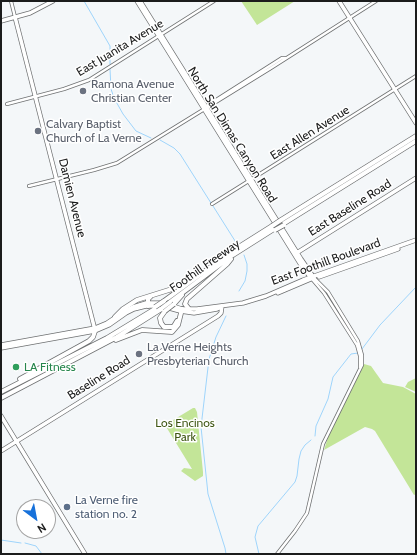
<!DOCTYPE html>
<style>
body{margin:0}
#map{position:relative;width:417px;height:555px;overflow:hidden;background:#f4f7f9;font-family:Cabin,sans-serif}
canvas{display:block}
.frame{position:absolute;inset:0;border:2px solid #1b1c1c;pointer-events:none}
.north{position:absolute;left:16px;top:499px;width:40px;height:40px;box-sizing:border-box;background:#fff;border:1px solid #a4a4a4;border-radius:50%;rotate:148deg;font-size:11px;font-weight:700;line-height:16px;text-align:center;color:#1b1c1c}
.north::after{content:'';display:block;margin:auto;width:14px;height:18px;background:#1771da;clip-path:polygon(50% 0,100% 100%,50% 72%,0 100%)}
</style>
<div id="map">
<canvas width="417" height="555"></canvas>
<div class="frame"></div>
<div class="north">N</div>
</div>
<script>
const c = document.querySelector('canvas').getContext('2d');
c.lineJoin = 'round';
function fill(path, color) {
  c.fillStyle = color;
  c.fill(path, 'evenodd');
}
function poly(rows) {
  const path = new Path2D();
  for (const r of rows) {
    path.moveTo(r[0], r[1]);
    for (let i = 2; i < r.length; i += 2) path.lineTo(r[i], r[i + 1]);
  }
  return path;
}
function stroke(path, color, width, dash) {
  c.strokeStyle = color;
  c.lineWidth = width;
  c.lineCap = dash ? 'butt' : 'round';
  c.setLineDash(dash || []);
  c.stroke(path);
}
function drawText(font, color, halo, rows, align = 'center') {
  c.font = font + ' Cabin,sans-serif';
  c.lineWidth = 3;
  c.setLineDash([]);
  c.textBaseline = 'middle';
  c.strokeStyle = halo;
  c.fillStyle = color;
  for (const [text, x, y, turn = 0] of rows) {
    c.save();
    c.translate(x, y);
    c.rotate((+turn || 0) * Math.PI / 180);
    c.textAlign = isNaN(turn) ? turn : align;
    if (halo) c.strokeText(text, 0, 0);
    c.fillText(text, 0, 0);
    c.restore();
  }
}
fill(poly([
 [241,1,295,1,257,25],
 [364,364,371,366,383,383,403,387,416,394,416,494,414,495,375,431,372,429,365,427,324,450,331,428],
 [416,378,416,392,405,387,408,382],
 [193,408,195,408,197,412,203,472,203,476,195,481,181,471,184,468,192,469,165,425]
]), '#c3e598');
stroke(poly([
 [84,1,110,46,110,64],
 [110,69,111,89,114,98,123,114,136,131,151,138],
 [160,140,174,148,180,154,211,203],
 [213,206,237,244],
 [239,291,245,281,247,271,247,264,244,255],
 [226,316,216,337,209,359,201,427,208,494,225,548,226,554],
 [362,349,380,325,416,287],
 [315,436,316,426,328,399,333,377,351,354,358,353],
 [1,540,21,543],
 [25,543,36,546,42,554],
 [259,554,255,537,258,526,295,482,297,476,299,459,301,451,305,445,311,440]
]), '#9ed4fb', 1);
const minor = poly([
 [11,1,15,17],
 [7,104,64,89,89,80,214,1],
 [205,107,282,58,285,58],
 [29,186,94,170,117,163,271,68,376,1],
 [212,204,416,76],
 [312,279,324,293,357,345,360,356,360,367],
 [277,554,295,531,307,513,323,444,362,365,362,355,358,341,328,292,314,278]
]);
const major = poly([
 [137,1,301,265,311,278],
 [140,1,301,259,314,278],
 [339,1,416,123],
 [15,17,95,330],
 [1,21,30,13,53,1],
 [295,254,416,178],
 [319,277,398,249],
 [278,293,311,279],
 [170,305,182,309,197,309,243,303,266,296,303,280,416,240],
 [169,308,180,311,194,313,217,309,221,307],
 [1,345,95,328,107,323,125,311,133,307,146,303,162,303],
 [1,348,95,331,109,325,126,313,134,309,146,306,157,306],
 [1,416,85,554],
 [1,451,218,316,221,313,222,306]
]);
const highway = poly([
 [281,220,416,136],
 [283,224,416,141],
 [164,301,234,250,272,226],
 [170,302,233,255,274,229],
 [174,304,182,295],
 [148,306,148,299,151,296],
 [189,309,185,304,187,299,227,264,231,259],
 [165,311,160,318,161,323,164,327,172,327,174,326,177,321],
 [115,317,123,309,137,300,172,289,198,273],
 [116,340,142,330,172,332,178,325,182,309],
 [20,379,89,341,93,337,95,331],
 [1,392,107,338,158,307],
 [1,398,117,337,163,308]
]);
stroke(minor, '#6f7172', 4);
stroke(major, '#6f7172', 5);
stroke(highway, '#6f7172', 5.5);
stroke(minor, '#fff', 2.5);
stroke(major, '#fff', 3.5);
stroke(highway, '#fff', 4);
const highwayBridge = poly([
 [272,226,281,220],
 [275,230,284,225],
 [155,307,164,301],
 [162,308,170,302],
 [165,311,174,304]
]);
stroke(highwayBridge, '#6f7172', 5.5, []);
stroke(highwayBridge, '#fff', 4);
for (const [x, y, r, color] of [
 [83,91,4,"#6b7280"],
 [38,131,4,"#6b7280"],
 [139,354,4,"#6b7280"],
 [16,367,4,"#2e9e5b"],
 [67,507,4,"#5c6f8a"]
]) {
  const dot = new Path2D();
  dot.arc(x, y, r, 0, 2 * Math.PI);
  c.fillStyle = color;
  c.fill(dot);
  stroke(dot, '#fff', 1.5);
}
drawText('12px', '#1b1c1c', '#fff', [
 ["East Juanita Avenue",120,48,-31],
 ["East Allen Avenue",310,133,-32],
 ["North San Dimas Canyon Road",232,135,58],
 ["Damien Avenue",72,198,76],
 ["East Baseline Road",350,208,-32],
 ["East Foothill Boulevard",326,262,-20],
 ["Foothill Freeway",205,266,-35],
 ["Baseline Road",99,378,-32]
]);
drawText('12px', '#5b616d', '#fff', [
 ["Ramona Avenue",91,84],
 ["Christian Center",91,98],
 ["Calvary Baptist",46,124],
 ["Church of La Verne",46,138],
 ["La Verne Heights",147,347],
 ["Presbyterian Church",147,361]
], 'left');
drawText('12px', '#27864d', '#fff', [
 ["LA Fitness",24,367]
], 'left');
drawText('12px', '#3e5613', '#fff', [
 ["Los Encinos",185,423],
 ["Park",185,437]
]);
drawText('12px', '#4e5e75', '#fff', [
 ["La Verne fire",75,500],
 ["station no. 2",75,514]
], 'left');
</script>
